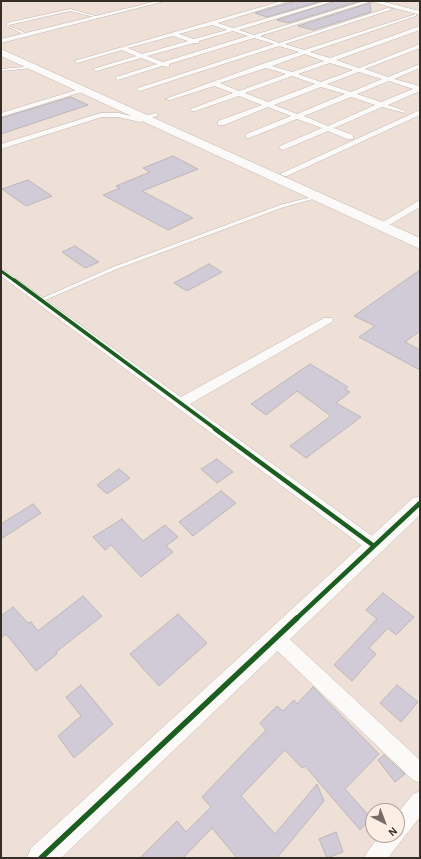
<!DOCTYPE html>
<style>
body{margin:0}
#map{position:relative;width:421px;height:859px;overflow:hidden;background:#eee0d7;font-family:"Alegreya Sans",sans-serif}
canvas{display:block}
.frame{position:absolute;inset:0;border:2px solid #362d27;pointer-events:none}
.north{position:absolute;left:365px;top:803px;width:40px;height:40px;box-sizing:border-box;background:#fdeee4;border:1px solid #ada198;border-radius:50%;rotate:138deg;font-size:11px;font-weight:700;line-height:16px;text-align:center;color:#362d27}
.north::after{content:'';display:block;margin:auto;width:14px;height:18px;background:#766c65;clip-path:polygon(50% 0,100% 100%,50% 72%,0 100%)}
</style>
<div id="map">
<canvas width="421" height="859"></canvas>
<div class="frame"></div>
<div class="north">N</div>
</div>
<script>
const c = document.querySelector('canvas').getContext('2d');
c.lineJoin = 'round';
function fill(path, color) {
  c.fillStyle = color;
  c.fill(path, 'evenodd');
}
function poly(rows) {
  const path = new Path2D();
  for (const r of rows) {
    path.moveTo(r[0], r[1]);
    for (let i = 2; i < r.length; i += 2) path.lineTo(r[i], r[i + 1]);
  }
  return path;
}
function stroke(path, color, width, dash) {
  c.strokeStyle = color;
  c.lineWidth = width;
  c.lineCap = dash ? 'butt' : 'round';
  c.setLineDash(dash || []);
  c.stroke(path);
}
const building = poly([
 [296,1,322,1,267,17,255,13,296,1],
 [335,1,360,1,288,23,277,20,335,1],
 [370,3,371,12,313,30,298,26,370,3],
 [71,97,88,105,1,134,1,118,71,97],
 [173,156,198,169,142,191,193,218,168,230,103,195,120,188,116,186,150,172,143,168,173,156],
 [28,180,52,196,26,206,2,189,28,180],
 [75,246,99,262,85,268,62,252,75,246],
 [209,264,222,272,187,291,174,283,209,264],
 [420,270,420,331,405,342,420,350,420,370,359,337,375,326,354,316,420,270],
 [310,364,348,387,345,389,350,392,336,403,361,417,306,458,290,446,331,416,297,391,266,415,251,404,310,364],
 [217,459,233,472,217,483,201,469,217,459],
 [119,469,130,478,107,494,97,485,119,469],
 [221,491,236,503,193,536,179,522,221,491],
 [33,504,41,513,1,539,1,524,33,504],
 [122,519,143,541,165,525,178,537,166,546,173,552,141,577,111,545,105,550,93,537,122,519],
 [383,593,414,617,396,635,388,628,369,648,376,654,352,681,334,665,377,619,366,610,383,593],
 [83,596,102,616,56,652,57,654,36,671,6,634,1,638,1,616,13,607,28,623,31,622,38,631,83,596],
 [178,614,207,643,159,686,130,654,178,614],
 [81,685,113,724,74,758,58,736,81,716,66,697,81,685],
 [397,685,418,702,401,722,380,703,397,685],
 [313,687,379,754,345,789,371,818,360,830,305,766,302,768,285,750,241,796,275,834,317,784,324,801,277,858,237,858,212,828,183,858,140,858,177,821,186,832,211,807,202,797,266,730,260,723,277,706,283,711,294,700,297,704,313,687],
 [384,755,405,774,395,782,378,760,384,755],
 [336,832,343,852,327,858,319,839,336,832]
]);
fill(building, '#d1cbd8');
stroke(building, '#bbb6b6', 1);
const service = poly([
 [70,9,99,17,98,18,70,11,9,25,9,26,24,32,23,34,7,26,7,23,70,9],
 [34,66,33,68,1,71,1,69,34,66],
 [315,196,317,197,317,198,284,207,117,269,43,301,41,302,38,300,113,267,280,205,315,196]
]);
const minor = poly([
 [157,1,165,1,1,43,1,39,157,1],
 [282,1,289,1,218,23,233,28,327,1,334,1,239,30,254,35,365,1,372,1,260,36,279,43,388,8,393,9,285,44,304,50,416,14,416,16,310,52,330,58,420,26,420,30,336,60,359,68,420,44,420,48,365,69,388,77,420,64,420,68,394,79,420,86,420,91,388,105,405,111,405,113,382,107,334,128,353,135,353,139,347,139,328,131,283,150,279,148,280,146,322,128,297,119,249,138,246,138,246,134,291,116,268,107,224,125,218,125,218,121,262,105,239,96,195,111,191,111,191,109,233,93,214,86,170,100,165,99,262,64,299,52,279,46,140,91,137,89,138,88,274,44,254,38,169,64,169,67,162,66,118,80,115,78,116,77,157,64,141,58,96,71,93,69,136,56,122,50,77,63,74,61,282,1],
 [212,25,227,30,194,39,179,34,212,25],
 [233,31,248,36,163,62,147,56,194,43,199,43,199,41,233,31],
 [173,36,188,41,142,54,128,48,173,36],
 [305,54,324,61,292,72,272,66,305,54],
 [330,63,353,70,321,82,298,74,330,63],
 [266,68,286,74,239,91,220,83,266,68],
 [359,72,382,79,351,92,327,84,359,72],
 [292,76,315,84,268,102,245,93,292,76],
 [389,81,413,89,381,102,357,94,389,81],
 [321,87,345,94,297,114,274,105,321,87],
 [351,97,375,105,328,126,304,116,351,97],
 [83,88,86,90,85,91,1,117,1,113,83,88],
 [420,110,420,115,287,176,284,176,280,174,420,110],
 [101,113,118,113,140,118,155,113,159,115,140,122,118,117,102,117,1,149,1,144,101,113],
 [420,200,420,207,391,224,388,225,383,222,420,200],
 [1,268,181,397,324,318,332,318,333,320,332,322,190,404,379,541,382,546,379,551,374,552,369,551,1,276,1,268],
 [275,629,281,631,420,760,420,783,413,780,269,643,267,637,269,631,275,629],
 [420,791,420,817,388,858,364,858,368,851,380,835,397,835,397,814,413,794,420,791]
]);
const tertiary = poly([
 [369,1,380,1,420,11,420,15,369,1],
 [420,496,420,515,61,858,27,858,31,848,413,498,420,496]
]);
const primary = poly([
 [1,49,420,238,420,249,1,56,1,49]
]);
stroke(service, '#c0b6ae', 1);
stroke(minor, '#c0b6ae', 1);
stroke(tertiary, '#c0b6ae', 1);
stroke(primary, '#c0b6ae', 1);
fill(service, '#fcfaf9');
fill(minor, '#fcfaf9');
fill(tertiary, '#fcfaf9');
fill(primary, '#fcfaf9');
stroke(poly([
 [1,271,15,281]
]), '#1b5e20', 3);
stroke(poly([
 [14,280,217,430]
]), '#1b5e20', 3.5);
stroke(poly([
 [215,429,374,546],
 [296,619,420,503]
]), '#1b5e20', 4.5);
stroke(poly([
 [41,858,297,618]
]), '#1b5e20', 5.5);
</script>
